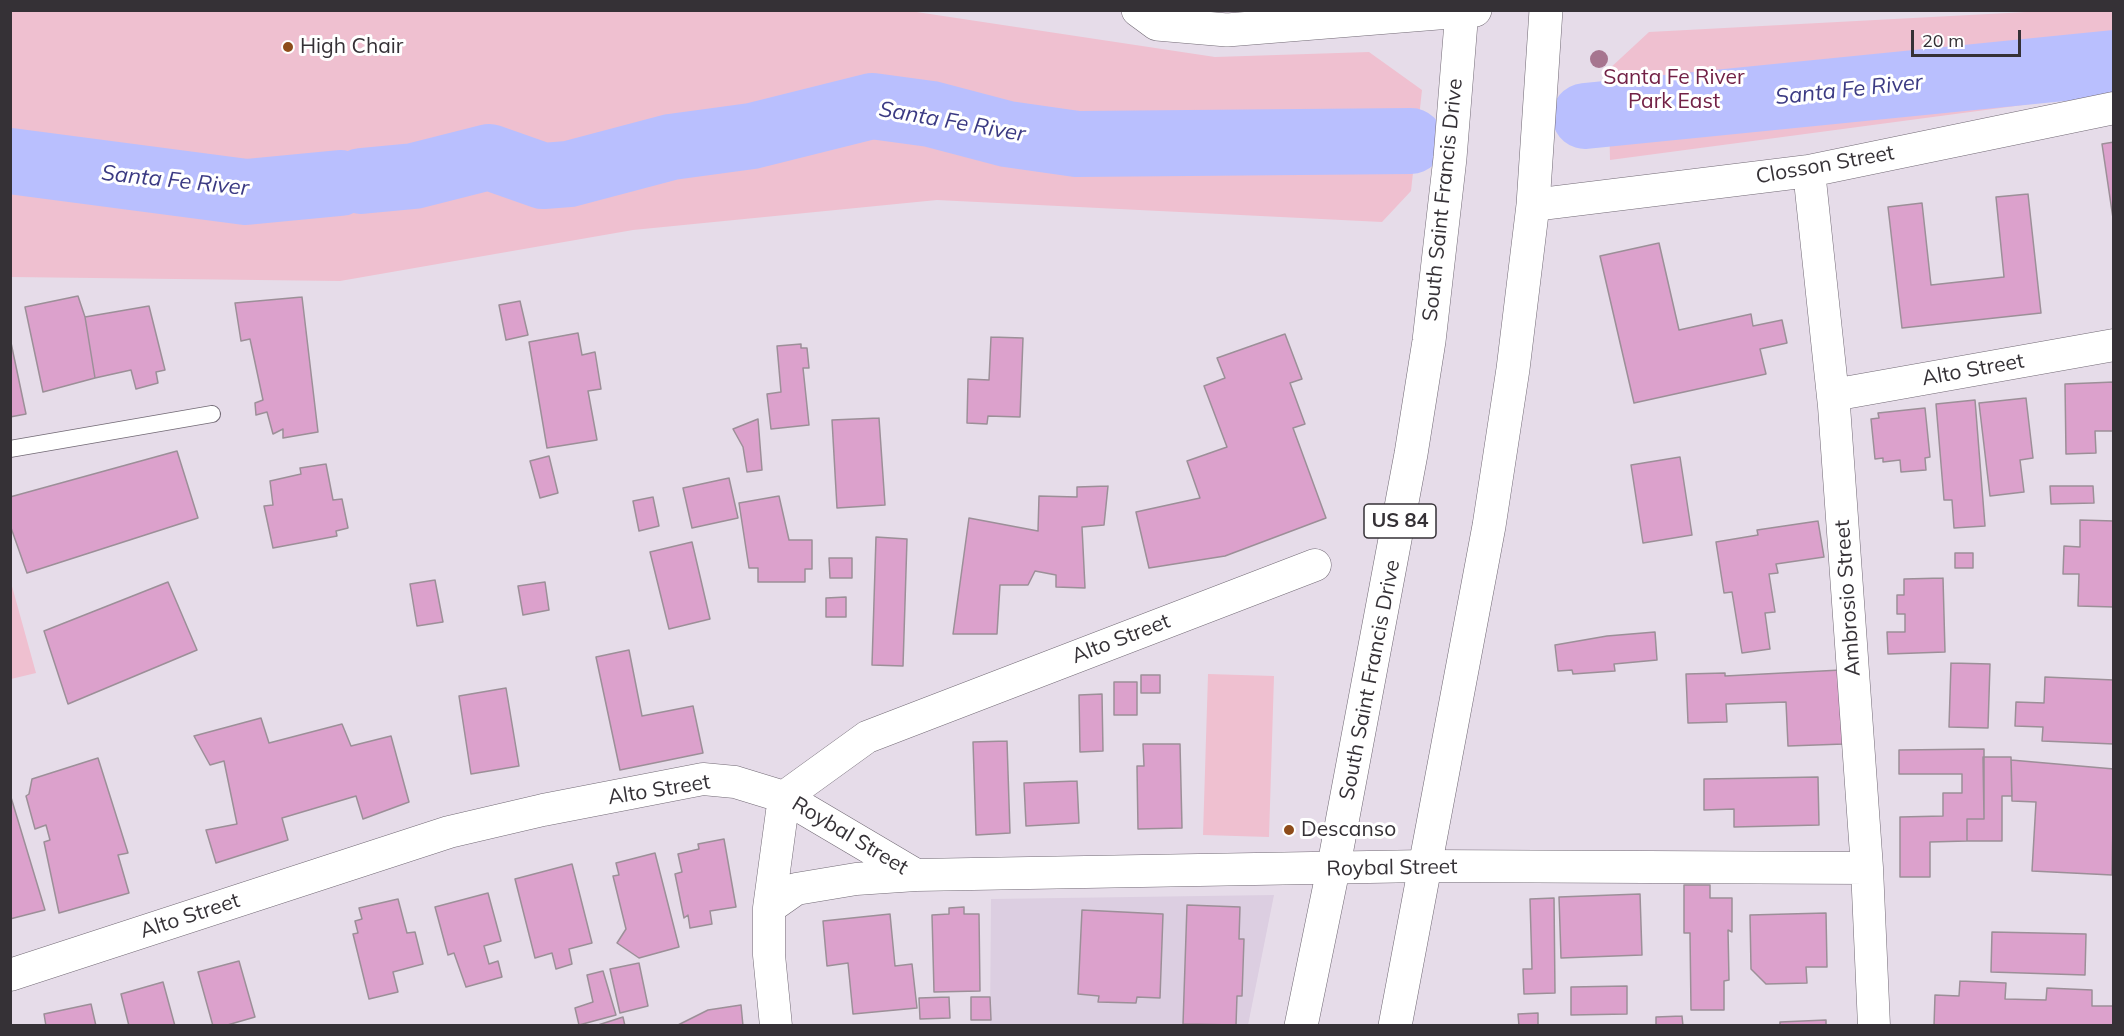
<!DOCTYPE html>
<style>
body{margin:0}
#map{position:relative;width:2124px;height:1036px;overflow:hidden;background:#e6dce9;font-family:Mulish,sans-serif}
canvas{display:block}
.frame{position:absolute;inset:0;border:12px solid #353136;pointer-events:none}
.scale{position:absolute;left:1911px;top:30px;width:110px;height:27px;box-sizing:border-box;border:3px solid #353136;border-top:0;padding-left:8px;font-size:18px;line-height:21px;white-space:nowrap;color:#353136;-webkit-text-stroke:4px #fff;paint-order:stroke}
</style>
<div id="map">
<canvas width="2124" height="1036"></canvas>
<div class="frame"></div>
<div class="scale">20 m</div>
</div>
<script>
const c = document.querySelector('canvas').getContext('2d');
c.lineJoin = 'round';
function fill(path, color) {
  c.fillStyle = color;
  c.fill(path, 'evenodd');
}
function poly(rows) {
  const path = new Path2D();
  for (const r of rows) {
    path.moveTo(r[0], r[1]);
    for (let i = 2; i < r.length; i += 2) path.lineTo(r[i], r[i + 1]);
  }
  return path;
}
function stroke(path, color, width, dash) {
  c.strokeStyle = color;
  c.lineWidth = width;
  c.lineCap = dash ? 'butt' : 'round';
  c.setLineDash(dash || []);
  c.stroke(path);
}
function drawText(font, color, halo, rows, align = 'center') {
  c.font = font + ' Mulish,sans-serif';
  c.lineWidth = 6;
  c.setLineDash([]);
  c.textBaseline = 'middle';
  c.strokeStyle = halo;
  c.fillStyle = color;
  for (const [text, x, y, turn = 0] of rows) {
    c.save();
    c.translate(x, y);
    c.rotate((+turn || 0) * Math.PI / 180);
    c.textAlign = isNaN(turn) ? turn : align;
    if (halo) c.strokeText(text, 0, 0);
    c.fillText(text, 0, 0);
    c.restore();
  }
}
fill(poly([
 [1274,895,1248,1025,990,1026,991,899]
]), '#dccee1');
fill(poly([
 [11,10,910,11,1215,57,1369,52,1422,90,1411,191,1382,222,937,200,633,230,340,281,11,277],
 [2045,11,2113,11,2113,93,1610,160,1608,70,1649,32],
 [10,579,36,673,11,679,10,679],
 [1208,674,1274,676,1269,837,1203,835]
]), '#efc0d0');
stroke(poly([
 [1585,116,2114,63],
 [10,161,246,192,340,183],
 [361,181,414,176,489,157,543,176,569,174,671,147,752,136,872,106,931,114,1007,134,1077,144,1411,141]
]), '#b9bffe', 66);
const building = poly([
 [2114,142,2114,225,2102,144,2114,142],
 [2028,194,2041,313,1902,328,1888,207,1922,203,1931,285,2004,277,1996,197,2028,194],
 [1659,243,1679,330,1751,314,1753,326,1782,320,1787,343,1760,349,1766,374,1634,403,1600,256,1659,243],
 [78,296,85,317,95,378,43,392,25,307,78,296],
 [302,297,318,432,283,438,283,429,273,434,267,412,256,415,255,403,263,400,250,339,241,341,235,303,302,297],
 [520,301,528,335,506,340,499,305,520,301],
 [149,306,165,370,156,372,158,383,136,389,131,370,95,378,85,317,149,306],
 [578,333,582,355,595,352,601,389,588,391,597,440,547,448,529,342,578,333],
 [1285,334,1302,379,1290,383,1305,424,1293,428,1326,518,1225,556,1149,568,1136,512,1200,498,1187,461,1227,447,1204,386,1225,378,1217,358,1285,334],
 [991,337,1023,338,1020,417,988,416,987,424,967,423,968,379,989,380,991,337],
 [10,338,26,414,10,417,10,338],
 [801,344,801,348,807,348,809,368,803,368,809,425,771,429,767,394,781,392,777,346,801,344],
 [2114,382,2114,431,2095,431,2096,453,2066,454,2065,384,2114,382],
 [2026,398,2033,458,2020,460,2024,492,1990,496,1979,403,2026,398],
 [1975,400,1985,526,1954,528,1952,500,1944,500,1936,404,1975,400],
 [1925,408,1930,457,1925,458,1926,470,1901,472,1900,460,1883,462,1883,458,1875,459,1871,419,1879,418,1878,413,1925,408],
 [879,418,885,505,837,508,832,420,879,418],
 [758,419,762,470,747,472,743,447,733,429,758,419],
 [177,451,198,518,27,573,10,525,10,497,177,451],
 [549,456,558,493,540,498,530,461,549,456],
 [1680,457,1692,535,1643,543,1631,465,1680,457],
 [326,464,333,500,342,499,348,528,336,531,337,536,273,548,264,506,273,505,270,481,301,474,300,468,326,464],
 [729,478,738,518,692,528,683,488,729,478],
 [1108,486,1104,525,1082,527,1085,588,1056,587,1056,575,1035,571,1028,585,1000,585,997,634,953,634,969,518,1038,531,1039,496,1077,497,1077,487,1108,486],
 [2050,486,2093,486,2094,503,2051,504,2050,486],
 [779,496,789,540,812,540,812,569,805,569,805,582,758,582,758,568,749,568,739,503,779,496],
 [653,497,659,526,639,531,633,501,653,497],
 [2080,520,2114,521,2114,607,2078,606,2079,574,2063,574,2064,546,2080,547,2080,520],
 [1818,521,1824,557,1776,564,1778,573,1769,574,1775,612,1765,613,1770,649,1742,653,1732,592,1724,593,1716,542,1758,535,1757,530,1818,521],
 [876,537,907,539,903,666,872,665,876,537],
 [692,542,710,619,669,629,650,552,692,542],
 [1955,553,1973,553,1973,568,1955,568,1955,553],
 [829,558,852,558,852,578,830,578,829,558],
 [1943,578,1945,652,1888,654,1887,632,1905,632,1905,614,1897,614,1897,595,1904,595,1904,579,1943,578],
 [435,580,443,622,417,626,410,584,435,580],
 [168,582,197,650,68,704,44,631,168,582],
 [545,582,549,610,523,615,518,586,545,582],
 [846,597,846,617,826,617,826,598,846,597],
 [1655,632,1657,660,1614,664,1615,671,1573,674,1572,670,1558,671,1555,645,1607,636,1655,632],
 [629,650,642,716,693,706,703,753,620,770,596,657,629,650],
 [1951,663,1990,664,1988,728,1949,727,1951,663],
 [1841,670,1844,744,1788,746,1786,702,1726,704,1727,722,1688,723,1686,674,1725,673,1725,676,1841,670],
 [1141,675,1160,675,1160,693,1141,693,1141,675],
 [2045,677,2114,680,2114,744,2042,741,2043,727,2015,726,2016,702,2044,703,2045,677],
 [1114,682,1137,682,1137,715,1114,715,1114,682],
 [506,688,519,766,471,774,459,696,506,688],
 [1102,694,1103,751,1080,752,1079,695,1102,694],
 [261,718,269,743,342,724,351,746,391,736,409,802,363,819,356,796,282,818,288,840,216,863,206,830,237,824,224,761,210,765,194,736,261,718],
 [1007,741,1010,833,976,835,973,742,1007,741],
 [1143,744,1180,744,1182,828,1138,829,1137,766,1144,766,1143,744],
 [1984,749,1984,819,1967,819,1967,841,1930,842,1930,877,1900,877,1900,817,1943,816,1943,793,1962,793,1962,774,1899,774,1899,750,1984,749],
 [1983,757,2011,757,2012,796,2002,796,2002,841,1967,841,1967,819,1984,819,1983,757],
 [98,758,128,853,118,855,129,893,59,913,44,842,50,840,46,825,35,829,26,796,29,794,32,779,98,758],
 [2011,760,2114,769,2112,875,2032,871,2036,802,2012,801,2011,760],
 [1818,777,1819,825,1734,827,1734,809,1704,810,1704,779,1818,777],
 [1077,781,1079,823,1026,826,1024,783,1077,781],
 [10,794,45,910,10,919,10,794],
 [724,839,736,907,710,911,712,924,690,928,688,915,684,918,675,874,682,872,678,854,699,849,698,844,724,839],
 [655,853,679,947,639,958,617,943,626,929,613,876,619,875,616,863,655,853],
 [572,864,592,943,569,949,572,964,556,969,552,953,535,958,515,879,572,864],
 [1684,885,1710,885,1710,898,1732,898,1732,932,1728,930,1729,980,1724,981,1724,1010,1691,1010,1690,933,1684,933,1684,885],
 [488,893,501,941,484,946,489,964,498,961,502,977,466,987,454,953,448,955,435,907,488,893],
 [1640,894,1642,955,1561,958,1559,897,1640,894],
 [1554,898,1555,993,1524,994,1523,969,1532,969,1530,899,1554,898],
 [398,899,407,933,415,932,423,964,393,972,398,992,369,999,353,934,358,933,355,921,362,919,359,908,398,899],
 [1187,905,1240,907,1239,939,1244,939,1242,996,1237,996,1236,1025,1183,1024,1187,905],
 [964,907,964,914,979,914,980,991,934,992,932,915,949,914,949,908,964,907],
 [1082,910,1163,914,1160,998,1137,997,1136,1003,1098,1002,1099,996,1078,994,1082,910],
 [1826,913,1827,967,1806,967,1807,983,1766,984,1751,969,1750,915,1826,913],
 [890,914,895,966,912,964,917,1008,853,1014,848,963,827,966,823,921,890,914],
 [1992,932,2086,934,2085,975,1991,972,1992,932],
 [239,961,255,1017,224,1026,213,1026,198,972,239,961],
 [639,963,648,1006,620,1013,610,969,639,963],
 [603,971,616,1015,579,1025,575,1008,593,1002,587,975,603,971],
 [1960,981,2006,983,2005,999,2046,1000,2047,988,2092,990,2092,1006,2114,1006,2113,1026,1934,1026,1935,995,1959,996,1960,981],
 [163,982,175,1026,129,1026,121,994,163,982],
 [1627,986,1627,1014,1571,1015,1571,987,1627,986],
 [949,997,950,1018,920,1019,919,998,949,997],
 [971,997,990,997,991,1020,971,1020,971,997],
 [91,1004,96,1026,46,1026,44,1014,91,1004],
 [741,1005,743,1026,676,1026,708,1010,741,1005],
 [1538,1013,1538,1026,1519,1026,1518,1014,1538,1013],
 [1682,1016,1683,1026,1656,1026,1656,1017,1682,1016],
 [623,1017,625,1026,595,1026,623,1017],
 [1826,1020,1826,1026,1780,1026,1780,1022,1826,1020]
]);
fill(building, '#dca1cc');
stroke(building, '#9c8f98', 1.5);
const service = poly([
 [10,449,212,414]
]);
const minor = poly([
 [1809,171,1834,406,1867,868,1874,1026],
 [1533,205,1809,171,2114,108],
 [1833,395,2114,345],
 [769,908,796,889,856,879,916,875],
 [10,975,449,832,543,810,703,779,735,782,784,797,867,737,1315,565],
 [776,1026,769,955,769,908,784,797,916,875,1425,866,1867,868]
]);
const tertiary = poly([
 [1138,10,1157,24,1227,30,1475,10]
]);
const trunk = poly([
 [1301,1026,1333,870,1411,454,1429,341,1450,158,1462,10],
 [1395,1026,1489,526,1513,369,1533,205,1546,10]
]);
stroke(service, '#726a75', 18);
stroke(minor, '#726a75', 33);
stroke(tertiary, '#726a75', 34);
stroke(trunk, '#726a75', 34);
stroke(service, '#fff', 16);
stroke(minor, '#fff', 32);
stroke(tertiary, '#fff', 33);
stroke(trunk, '#fff', 33);
c.fillStyle = '#a6758f';
for (const [x, y] of [
 [1599,59]
]) {
  c.beginPath();
  c.arc(x, y, 9, 0, 2 * Math.PI);
  c.fill();
}
for (const [x, y, r, color] of [
 [288,47,6,"#8e4c1a"],
 [1289,830,6,"#8e4c1a"]
]) {
  const dot = new Path2D();
  dot.arc(x, y, r, 0, 2 * Math.PI);
  c.fillStyle = color;
  c.fill(dot);
  stroke(dot, '#fff', 2);
}
for (const [x, y, w] of [
 [1400,521,72]
]) {
  const box = new Path2D();
  box.roundRect(x - w / 2, y - 17, w, 34, 4.5);
  c.fillStyle = '#fff';
  c.fill(box);
  stroke(box, '#353136', 1.5);
}
drawText('bold 20px', '#353136', null, [
 ["US 84",1400,521]
]);
drawText('21px', '#353136', '#fff', [
 ["High Chair",300,47],
 ["Descanso",1301,830]
], 'left');
drawText('21px', '#722146', '#fff', [
 ["Santa Fe River",1674,78],
 ["Park East",1674,102]
]);
drawText('21px', '#353136', '#fff', [
 ["Closson Street",1825,165,-10],
 ["South Saint Francis Drive",1443,200,-84],
 ["Alto Street",1973,370,-10],
 ["Ambrosio Street",1848,598,-94],
 ["Alto Street",1121,639,-21],
 ["South Saint Francis Drive",1370,680,-79],
 ["Alto Street",659,790,-9],
 ["Roybal Street",850,836,31],
 ["Roybal Street",1392,868,-1],
 ["Alto Street",190,916,-18]
]);
drawText('italic 22px', '#3b3a83', '#fff', [
 ["Santa Fe River",1849,90,-6],
 ["Santa Fe River",952,122,10],
 ["Santa Fe River",175,181,6]
]);
</script>
